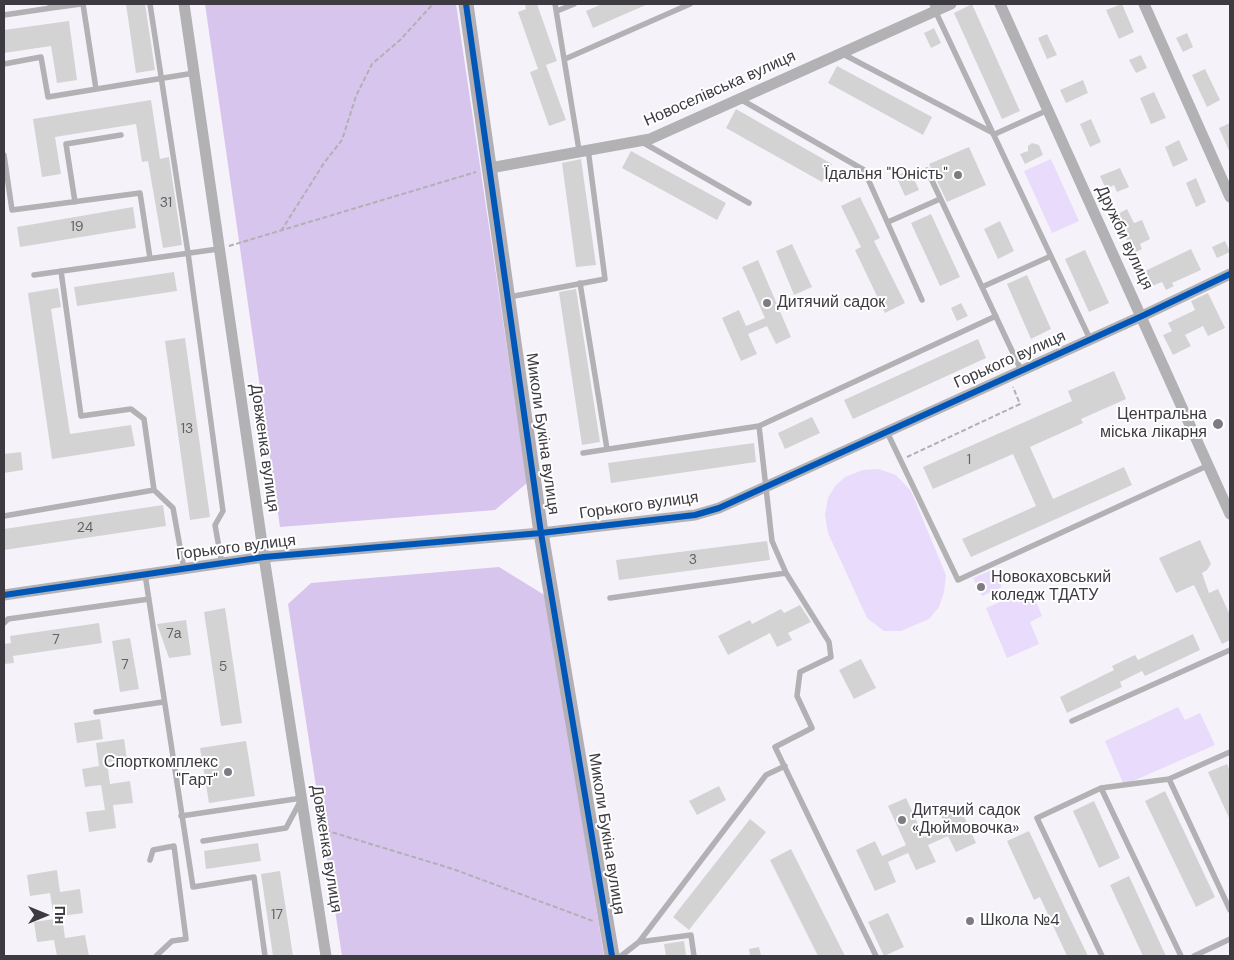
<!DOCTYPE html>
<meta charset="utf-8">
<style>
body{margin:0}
#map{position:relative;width:1234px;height:960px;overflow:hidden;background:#f6f2fa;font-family:"DM Sans",sans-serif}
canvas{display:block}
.frame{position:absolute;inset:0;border:5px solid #3d3b41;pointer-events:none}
.north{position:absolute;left:20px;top:890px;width:50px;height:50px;-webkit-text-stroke:4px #fff;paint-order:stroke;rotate:90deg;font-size:14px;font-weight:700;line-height:20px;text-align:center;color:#3d3b41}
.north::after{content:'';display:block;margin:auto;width:18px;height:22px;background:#3d3b41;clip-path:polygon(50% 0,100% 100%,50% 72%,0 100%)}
</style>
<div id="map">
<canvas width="1234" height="960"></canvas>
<div class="frame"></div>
<div class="north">Пн</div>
</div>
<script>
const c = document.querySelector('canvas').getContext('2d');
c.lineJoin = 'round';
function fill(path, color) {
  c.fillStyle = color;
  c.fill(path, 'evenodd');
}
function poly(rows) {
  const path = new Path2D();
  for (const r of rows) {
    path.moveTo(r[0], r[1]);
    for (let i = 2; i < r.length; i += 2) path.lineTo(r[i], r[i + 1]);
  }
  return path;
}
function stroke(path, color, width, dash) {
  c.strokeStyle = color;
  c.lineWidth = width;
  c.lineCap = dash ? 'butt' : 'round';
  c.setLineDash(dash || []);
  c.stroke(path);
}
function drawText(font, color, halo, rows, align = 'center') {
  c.font = font + ' "DM Sans",sans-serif';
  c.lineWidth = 4;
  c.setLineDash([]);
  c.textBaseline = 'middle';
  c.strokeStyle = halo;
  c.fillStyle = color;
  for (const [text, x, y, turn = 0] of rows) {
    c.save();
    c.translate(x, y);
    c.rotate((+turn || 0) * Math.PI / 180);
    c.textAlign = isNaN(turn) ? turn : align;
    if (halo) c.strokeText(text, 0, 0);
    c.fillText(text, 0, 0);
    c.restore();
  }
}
fill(poly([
 [1051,159,1079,221,1052,233,1024,171],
 [879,469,896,475,911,491,946,575,944,592,939,607,929,619,901,631,884,631,867,618,828,533,825,515,828,498,835,486,845,477,863,470],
 [994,569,1002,587,982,596,973,578],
 [1031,589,1042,616,1030,622,1039,644,1007,658,986,608],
 [1178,707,1185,720,1200,713,1215,745,1124,785,1105,741]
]), '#e9dbfb');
fill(poly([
 [205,4,456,4,527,483,495,510,280,527],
 [499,567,546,596,604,956,342,956,288,604,311,583]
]), '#d8c5ed');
fill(poly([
 [126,4,145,4,155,70,136,73],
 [525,4,537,4,557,61,546,65,566,120,549,126,530,72,538,69,518,12,526,9],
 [602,4,648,4,593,28,586,11],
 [972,4,1020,111,1002,119,954,13],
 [1122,4,1134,32,1119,39,1106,10],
 [69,21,77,80,57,83,51,46,4,53,4,30],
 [934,28,941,43,931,48,924,33],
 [1187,33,1193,47,1183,52,1176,38],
 [1047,34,1057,55,1047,59,1038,38],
 [1141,55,1147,68,1136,73,1129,60],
 [837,66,932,117,923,135,828,83],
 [1205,69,1220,100,1207,107,1192,75],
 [1083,80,1088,93,1066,103,1060,90],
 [1154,92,1166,118,1151,124,1140,98],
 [151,100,160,159,169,157,182,245,163,248,148,161,142,162,136,124,55,137,61,174,42,177,33,119],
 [736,109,832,164,822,182,726,128],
 [1091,119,1101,142,1090,147,1080,124],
 [1230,123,1230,153,1219,128],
 [1179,140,1188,160,1173,167,1165,147],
 [1032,143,1039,145,1043,155,1025,164,1020,154,1028,151,1028,146],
 [969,147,986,185,947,202,929,164],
 [631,151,726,203,717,220,622,168],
 [581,159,596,265,576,267,562,163],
 [1120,168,1129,187,1117,192,1114,185,1106,189,1100,176],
 [910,170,919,190,905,196,896,176],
 [1196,178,1206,202,1196,207,1186,183],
 [860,197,880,238,874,241,905,303,885,313,855,250,861,247,841,206],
 [133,207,136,228,20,247,17,227],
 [1127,209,1134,223,1142,220,1150,239,1140,244,1142,249,1133,253,1116,215],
 [931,214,960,277,940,286,911,223],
 [1000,221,1014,251,998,259,984,229],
 [1225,241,1230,252,1217,258,1212,247],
 [792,244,812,287,794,295,776,251],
 [1191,249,1201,270,1172,283,1174,286,1166,290,1162,282,1147,288,1141,273],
 [1085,250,1109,303,1089,312,1065,259],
 [758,260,791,337,776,344,767,326,748,334,757,354,741,361,722,318,739,310,746,326,765,318,742,267],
 [174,272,177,291,77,306,74,287],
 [1027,275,1051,329,1031,339,1007,284],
 [58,288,61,307,51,309,70,434,131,425,135,446,52,459,28,293],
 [576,289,600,442,582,445,559,292],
 [1208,293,1225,328,1208,336,1203,326,1185,335,1191,346,1173,355,1163,335,1172,331,1168,323,1195,310,1191,301],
 [961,303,968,316,957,321,951,308],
 [185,338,210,517,190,520,165,341],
 [978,339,986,358,853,419,844,400],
 [1114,371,1126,399,1081,419,1083,423,1030,447,1053,499,1124,467,1132,485,971,557,962,539,1036,506,1013,454,933,489,923,467,1072,401,1068,391],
 [812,417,820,433,785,449,778,433],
 [754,443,756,462,611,483,608,463],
 [21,452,23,470,4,473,4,454],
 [163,505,166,526,4,550,4,529],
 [1200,540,1211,564,1207,570,1202,573,1209,593,1218,589,1230,615,1230,640,1222,644,1194,585,1176,593,1159,558],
 [767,541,770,560,619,580,616,560],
 [800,605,811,622,788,633,792,640,777,647,770,633,728,655,718,636,750,620,752,624,781,609,784,613],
 [225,608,242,723,221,726,204,612],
 [186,620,191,655,169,658,157,624],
 [99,623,102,643,13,656,14,663,4,664,4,644,11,643,10,636],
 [1193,634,1200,650,1145,676,1142,671,1120,682,1122,687,1067,713,1060,697,1114,670,1112,666,1135,655,1138,660],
 [130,638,139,689,120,692,112,641],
 [861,659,876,688,854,699,839,670],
 [100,719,103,739,77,743,74,723],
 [124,739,127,760,107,762,110,784,130,781,133,803,113,805,116,828,89,832,86,812,105,810,101,785,85,787,82,769,99,766,96,743],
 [246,741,255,796,209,803,200,748],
 [1227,764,1230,771,1230,820,1208,772],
 [719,786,726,800,697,815,689,801],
 [1165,791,1215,897,1196,907,1145,801],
 [906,798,924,837,946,827,939,811,958,803,976,843,956,852,948,836,928,845,936,862,916,870,908,853,888,862,896,882,875,891,856,850,875,841,882,856,906,845,888,806],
 [1094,801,1120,858,1099,868,1073,811],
 [750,819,766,832,689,930,673,917],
 [1029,831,1063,904,1088,956,1067,956,1040,897,1034,900,1007,841],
 [258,843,261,861,206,869,204,851],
 [791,849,845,956,818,956,770,860],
 [57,870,60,892,80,889,83,913,62,916,65,938,85,935,89,956,57,956,54,940,37,942,34,922,54,919,50,893,30,896,27,875],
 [280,871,293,956,273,956,261,874],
 [1129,876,1166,956,1143,956,1110,885],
 [888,913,904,947,884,956,868,922],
 [684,941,686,956,666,956,664,944],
 [759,947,761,956,750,956,749,949]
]), '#d3d3d4');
stroke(poly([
 [281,231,324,163,342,140,356,96,372,64,400,40,433,4],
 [229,246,476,172],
 [907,457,1020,404,1013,387],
 [318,828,453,869,593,921]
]), '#b1b0b4', 2, [5, 2.5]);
stroke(poly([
 [83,4,96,89],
 [150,4,188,253,223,511,215,525,222,564],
 [555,4,579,150],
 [932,4,1090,339],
 [51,8,81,4],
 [557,11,574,4],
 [4,15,51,8,50,4],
 [841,53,995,134,1048,110],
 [565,59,690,4],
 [4,64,41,57,48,97,194,73],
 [740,99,864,170,922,300],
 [642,142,749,203],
 [4,155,12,210,140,193,150,258],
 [927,170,1021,370],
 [75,202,66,144,121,135],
 [888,222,940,199],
 [61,271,81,416,131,409,144,419,154,490,173,508,184,569],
 [34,275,218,249],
 [580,283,607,449],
 [982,287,1051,256],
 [509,297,605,279,588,149],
 [759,426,772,541,786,573,829,642,831,657,800,672,797,696,812,728,775,747,876,956],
 [887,432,958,580,1209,465],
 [583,453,759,426,996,316],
 [4,516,154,490],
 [145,574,193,887,254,877,265,956],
 [610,598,786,573],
 [4,623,8,619,149,599],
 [96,712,163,702],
 [1072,721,1230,650],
 [1169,779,1230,910],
 [1101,788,1181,956],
 [181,816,302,798],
 [203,841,286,828,301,800],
 [150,860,153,850,174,846,186,939,172,941,156,956],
 [639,942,691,935,694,956],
 [621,956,639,942,766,775,785,766],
 [1102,956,1037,818,1101,788,1169,779,1230,752],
 [1194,956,1230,939]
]), '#b2b1b4', 5.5);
stroke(poly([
 [184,4,264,557,326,956],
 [1000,4,1230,514],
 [1144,4,1230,197],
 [490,168,650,139,951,4],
 [4,595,264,557,541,533,695,515,719,508,1142,316,1230,274]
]), '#b2b1b4', 11);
stroke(poly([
 [466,4,541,533,612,956]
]), '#b2b0b4', 15);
stroke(poly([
 [466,4,541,533,612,956],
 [4,595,264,557,541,533,695,515,719,508,1142,316,1230,274]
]), '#0057b8', 6);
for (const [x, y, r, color] of [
 [958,175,5,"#7e7b82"],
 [767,303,5,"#7e7b82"],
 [1218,424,6,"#7e7b82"],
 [981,587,5,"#7e7b82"],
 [228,772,5,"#7e7b82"],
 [902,820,5,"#7e7b82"],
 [970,921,5,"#7e7b82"]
]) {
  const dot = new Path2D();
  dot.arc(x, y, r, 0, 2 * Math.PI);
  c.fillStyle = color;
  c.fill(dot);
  stroke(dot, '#fff', 2);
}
drawText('14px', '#626166', null, [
 ["31",166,203],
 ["19",77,227],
 ["13",187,429],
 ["1",969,460],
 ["24",85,528],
 ["3",693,560],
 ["7а",174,634],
 ["7",56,640],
 ["7",125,665],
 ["5",223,667],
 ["17",277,915]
]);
drawText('16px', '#3d3b41', '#fff', [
 ["Новоселівська вулиця",720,89,-24],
 ["Дружби вулиця",1124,238,65],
 ["Горького вулиця",1010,360,-24],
 ["Миколи Букіна вулиця",542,434,82],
 ["Довженка вулиця",264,448,82],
 ["Горького вулиця",639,506,-8],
 ["Горького вулиця",236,548,-7],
 ["Миколи Букіна вулиця",606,834,81],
 ["Довженка вулиця",326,849,81]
]);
drawText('16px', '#3d3b41', '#fff', [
 ["Їдальня \"Юність\"",948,175,"right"],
 ["Дитячий садок",777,303],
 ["Центральна",1207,415,"right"],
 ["міська лікарня",1207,433,"right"],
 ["Новокаховський",991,578],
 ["коледж ТДАТУ",991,596],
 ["Спорткомплекс",218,763,"right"],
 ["\"Гарт\"",218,781,"right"],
 ["Дитячий садок",912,811],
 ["«Дюймовочка»",912,829],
 ["Школа №4",980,921]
], 'left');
</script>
